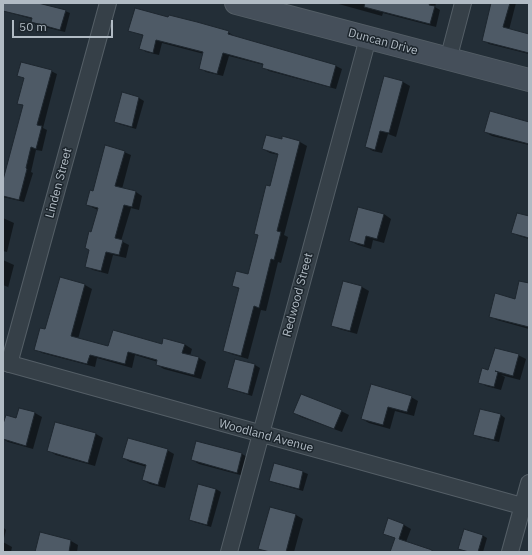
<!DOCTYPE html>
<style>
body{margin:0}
#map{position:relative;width:532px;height:555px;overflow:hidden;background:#232e37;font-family:"IBM Plex Sans",sans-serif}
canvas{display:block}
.frame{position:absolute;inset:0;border:4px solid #b1bbc4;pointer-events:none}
.scale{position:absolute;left:12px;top:20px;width:101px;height:18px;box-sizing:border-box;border:2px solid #b1bbc4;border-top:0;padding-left:5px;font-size:12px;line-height:14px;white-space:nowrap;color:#b1bbc4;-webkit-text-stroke:3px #1c252c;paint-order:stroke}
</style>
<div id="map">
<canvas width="532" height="555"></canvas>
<div class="frame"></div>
<div class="scale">50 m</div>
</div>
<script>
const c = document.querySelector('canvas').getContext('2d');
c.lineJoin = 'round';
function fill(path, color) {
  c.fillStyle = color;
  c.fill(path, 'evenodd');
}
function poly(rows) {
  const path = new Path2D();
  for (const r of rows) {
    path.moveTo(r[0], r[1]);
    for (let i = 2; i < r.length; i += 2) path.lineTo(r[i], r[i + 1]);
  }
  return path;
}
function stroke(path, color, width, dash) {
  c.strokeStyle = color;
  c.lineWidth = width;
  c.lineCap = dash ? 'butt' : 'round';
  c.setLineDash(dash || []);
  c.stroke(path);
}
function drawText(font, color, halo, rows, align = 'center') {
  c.font = font + ' "IBM Plex Sans",sans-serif';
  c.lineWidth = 3;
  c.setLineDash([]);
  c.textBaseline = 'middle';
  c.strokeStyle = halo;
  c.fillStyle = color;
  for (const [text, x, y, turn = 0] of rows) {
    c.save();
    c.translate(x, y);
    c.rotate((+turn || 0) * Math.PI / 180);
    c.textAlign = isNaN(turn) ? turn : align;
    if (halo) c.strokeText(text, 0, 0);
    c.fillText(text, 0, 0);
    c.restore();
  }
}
fill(poly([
 [3,3,35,3,65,11,70,13,65,32,36,25,32,22,32,19,3,11],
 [335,3,436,3,435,7,440,10,436,27,383,13,382,16],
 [492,3,516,3,509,30,529,35,529,54,489,44,483,40],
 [130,31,228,32,234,36,234,37,336,66,342,69,336,89,269,71,263,67,264,65,229,56,223,76,206,72,200,68,204,54,162,43,159,55,146,52,140,48,144,36],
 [51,71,57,74,43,128,47,130,42,151,36,150,31,172,33,173,24,202,3,197,3,179,4,179,24,106,18,103,25,79,18,75],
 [385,77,403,82,410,86,396,137,388,134,382,153,373,151,366,147],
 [122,94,139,98,144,101,136,129,119,124,115,121],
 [529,123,529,145,492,136,485,132],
 [282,141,300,142,307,146,284,235,288,237,281,263,278,262,266,311,261,310,248,359,231,354,224,350,239,289,233,286,249,276,259,236,255,234,271,188,279,155,270,153,263,149],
 [124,152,131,155,122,189,136,192,142,196,139,210,131,208,121,241,129,245,126,258,113,255,108,274,93,270,86,266,90,250,92,233,98,210,87,205,94,192],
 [384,214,391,219,384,243,373,240,371,249,358,245,350,241],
 [529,217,529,239,519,236,512,232],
 [3,218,14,223,7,252,3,251],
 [3,260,14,265,8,288,8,287,3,285],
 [60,278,85,285,92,289,78,339,109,347,184,344,192,349,190,356,199,358,206,362,201,379,164,369,157,365,158,362,135,355,132,368,97,358,95,367,42,353,35,349,46,330],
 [529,280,529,329,497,320,490,316,516,300,528,284],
 [362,287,369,291,357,334,339,329,332,325],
 [518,355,526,359,520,380,501,375,505,377,501,390,486,386,479,382,489,371],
 [235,360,255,365,260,368,252,396,233,390,228,388],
 [372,385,411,397,418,401,414,416,395,411,390,429,369,423,362,419],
 [19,409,35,413,42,417,33,449,8,442,3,439,3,428,16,419],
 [341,411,349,415,342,432,301,417,294,412],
 [501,415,505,418,499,442,479,437,474,434],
 [56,423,96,434,103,438,95,466,56,455,49,451],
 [167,450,174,454,165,488,150,484,143,480,147,467,130,462,123,458],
 [242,454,249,458,244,476,199,464,192,460],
 [275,464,303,472,308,474,303,491,275,483,270,481],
 [199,485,216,489,221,492,211,527,194,522,190,520],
 [296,515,303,519,294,552,266,552,260,548],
 [404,525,411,529,406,542,426,552,391,552,396,539,384,533],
 [3,527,6,530,3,542,12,547,11,552,3,552],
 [41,533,71,541,78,545,77,552,36,552],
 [482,535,487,538,483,552,467,552,459,549]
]), '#0007');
const building = poly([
 [3,3,38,3,66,10,60,30,31,22,32,18,3,11,3,3],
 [365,3,430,3,429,5,435,6,430,24,364,7,365,3],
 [491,3,510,3,503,27,529,34,529,53,482,41,491,3],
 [135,8,168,17,169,15,197,22,229,31,228,34,336,65,330,87,262,68,263,64,223,53,217,74,199,69,203,52,156,40,153,53,139,49,143,35,128,31,135,8],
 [21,62,52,70,37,125,42,126,36,149,31,147,26,168,27,169,19,200,3,196,3,180,23,105,17,104,24,78,17,76,21,62],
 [384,76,403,81,389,133,380,131,375,150,365,147,384,76],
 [122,92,139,97,132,127,114,122,122,92],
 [490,111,529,122,529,144,484,132,490,111],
 [266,135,282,139,282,136,300,141,277,231,281,232,274,260,271,259,259,308,254,306,241,356,223,351,239,288,232,286,236,271,248,274,258,235,254,234,266,185,270,186,278,154,262,149,266,135],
 [105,145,125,151,115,186,136,191,132,207,124,205,115,238,123,240,119,255,106,252,101,271,85,267,89,250,85,248,89,231,91,232,98,208,86,205,90,190,93,191,105,145],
 [358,207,384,214,377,239,366,236,364,245,349,241,358,207],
 [517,213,529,216,529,238,511,233,517,213],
 [60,277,85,284,71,336,108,346,113,330,162,344,163,338,185,344,182,353,199,357,194,375,156,365,157,360,128,352,125,364,90,355,87,364,34,350,40,328,45,329,60,277],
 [343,281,362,286,350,331,331,326,343,281],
 [519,281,529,283,529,327,489,317,495,293,515,299,519,281],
 [495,348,519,354,513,376,495,371,498,372,494,387,478,383,482,368,488,370,495,348],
 [235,359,255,364,248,394,227,388,235,359],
 [371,384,412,396,407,412,388,407,383,425,361,419,371,384],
 [301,394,342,410,334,429,293,413,301,394],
 [19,408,35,412,26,446,3,439,3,424,6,415,16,418,19,408],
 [480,409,501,414,494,440,473,435,480,409],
 [55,422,96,433,88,463,47,451,55,422],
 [128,438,168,449,158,485,142,480,146,465,122,458,128,438],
 [196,441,242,453,237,473,191,460,196,441],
 [274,463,303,471,299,489,269,481,274,463],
 [198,484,216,489,207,525,189,520,198,484],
 [270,507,296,514,286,552,270,552,258,549,270,507],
 [388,518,404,524,399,539,432,550,432,552,390,552,395,538,383,534,388,518],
 [464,529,483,535,478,552,469,552,458,549,464,529],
 [40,532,71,540,69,552,35,552,40,532]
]);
fill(building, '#4e5a66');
stroke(building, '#1e272f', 1);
const street = poly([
 [448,60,463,3],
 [3,362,529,508],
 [9,364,108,3],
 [229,552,368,38],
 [510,552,529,483]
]);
const secondary = poly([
 [236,3,529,80]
]);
stroke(street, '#545e66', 18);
stroke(secondary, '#545e66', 24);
stroke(street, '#364048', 16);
stroke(secondary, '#454f5a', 22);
drawText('12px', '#b1bbc4', '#1c252c', [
 ["Duncan Drive",383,42,15],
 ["Linden Street",59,183,-75],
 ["Redwood Street",298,295,-75],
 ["Woodland Avenue",266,436,15]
]);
</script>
